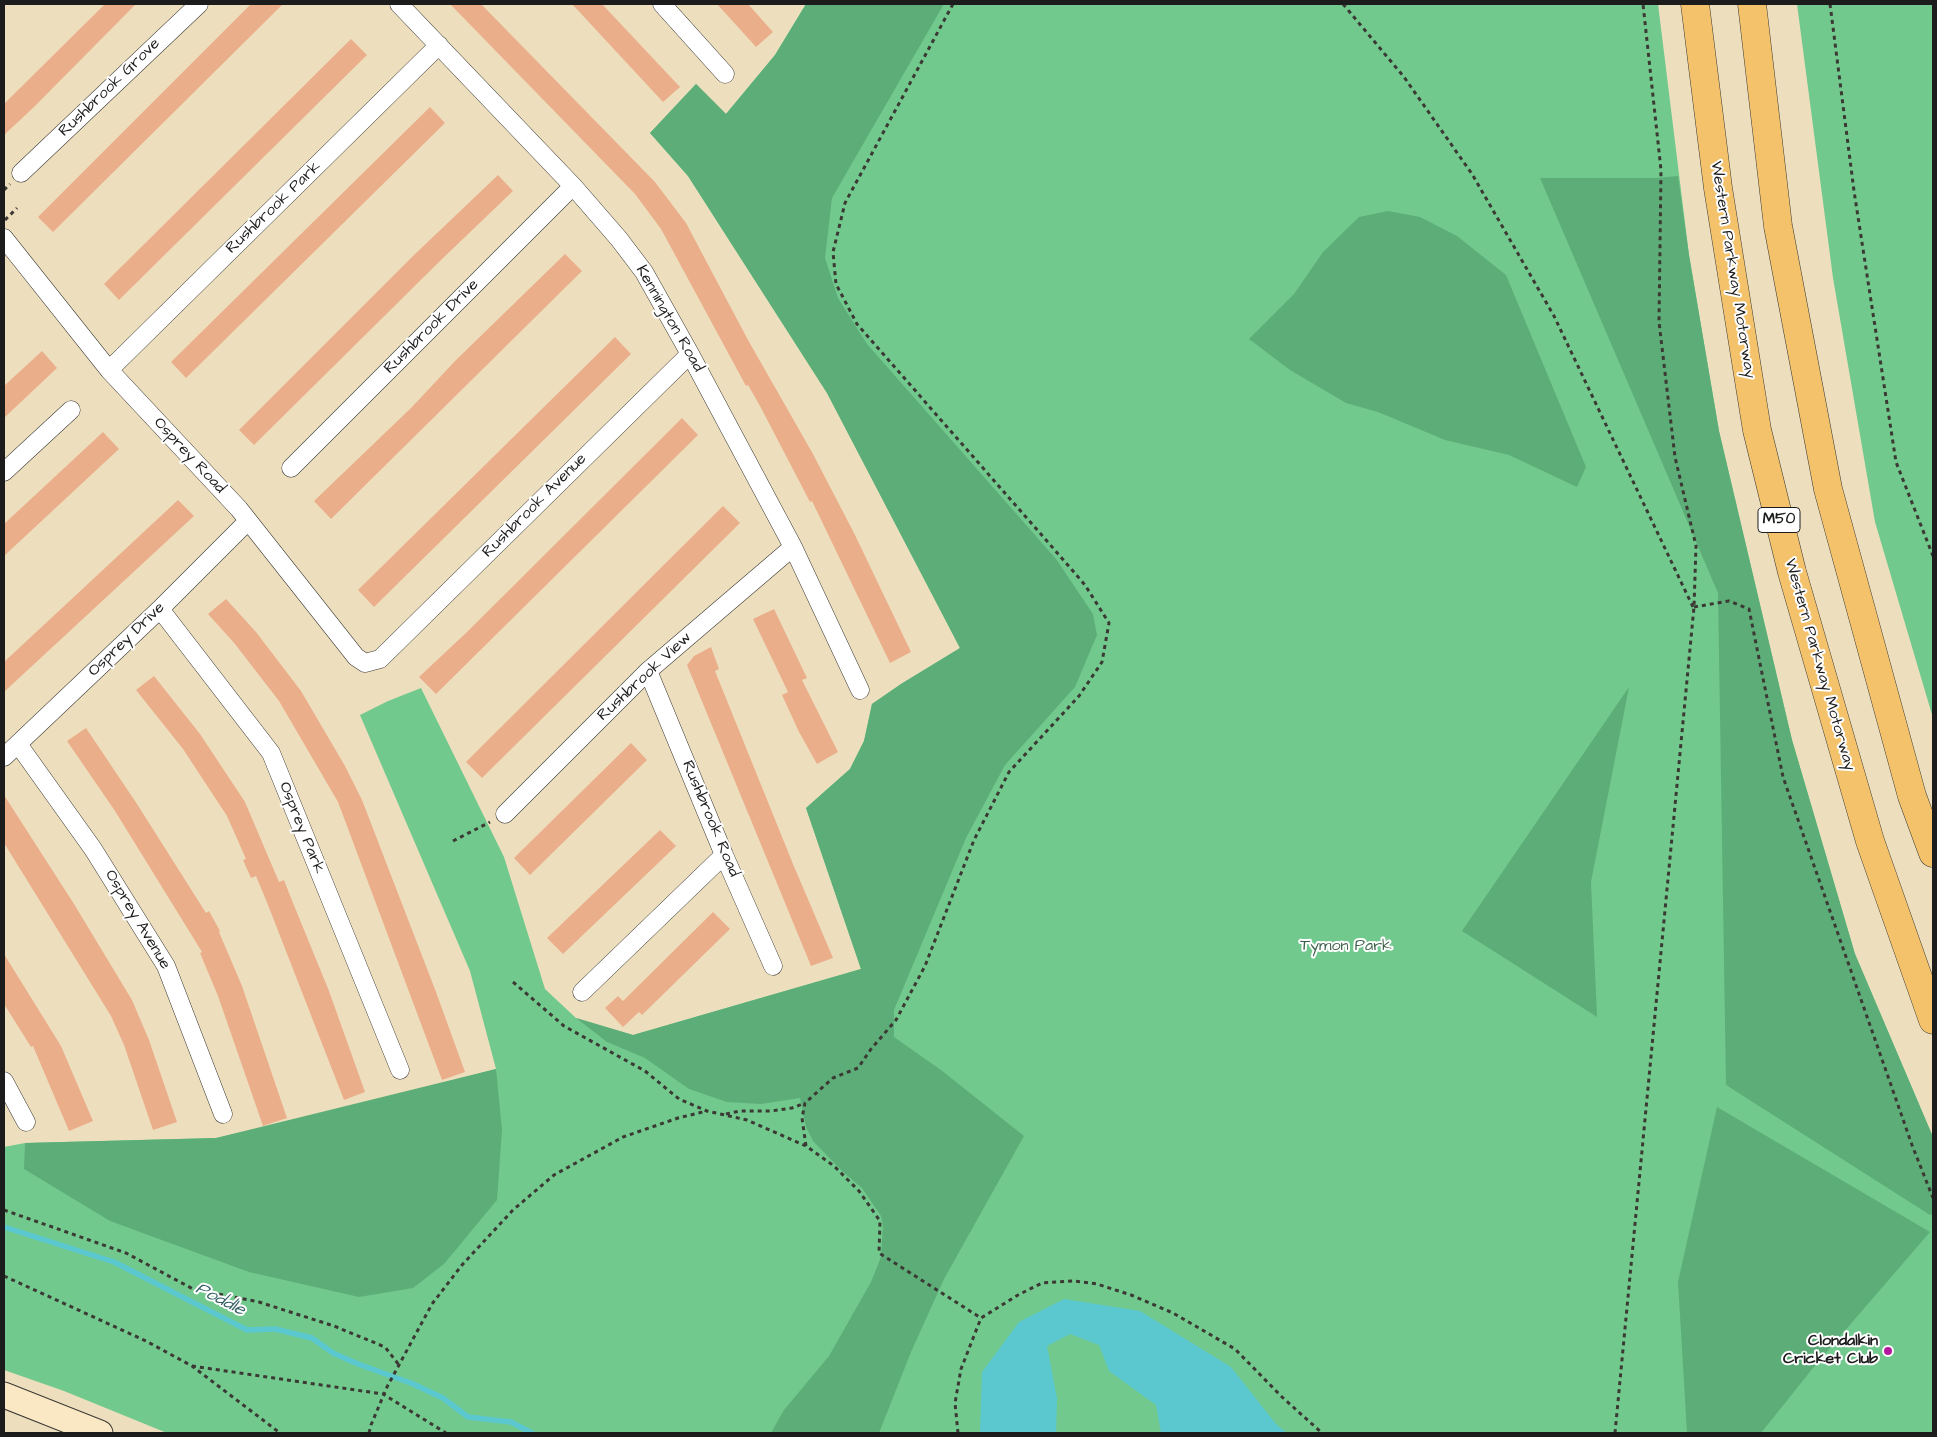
<!DOCTYPE html>
<style>
body{margin:0}
#map{position:relative;width:1937px;height:1437px;overflow:hidden;background:#eddfbe;font-family:"Architects Daughter",sans-serif}
canvas{display:block}
.frame{position:absolute;inset:0;border:5px solid #1c1c1c;pointer-events:none}
</style>
<div id="map">
<canvas width="1937" height="1437"></canvas>
<div class="frame"></div>
</div>
<script>
const c = document.querySelector('canvas').getContext('2d');
c.lineJoin = 'round';
function fill(path, color) {
  c.fillStyle = color;
  c.fill(path, 'evenodd');
}
function poly(rows) {
  const path = new Path2D();
  for (const r of rows) {
    path.moveTo(r[0], r[1]);
    for (let i = 2; i < r.length; i += 2) path.lineTo(r[i], r[i + 1]);
  }
  return path;
}
function stroke(path, color, width, dash) {
  c.strokeStyle = color;
  c.lineWidth = width;
  c.lineCap = dash ? 'butt' : 'round';
  c.setLineDash(dash || []);
  c.stroke(path);
}
function drawText(font, color, halo, rows, align = 'center') {
  c.font = font + ' "Architects Daughter",sans-serif';
  c.lineWidth = 4;
  c.setLineDash([]);
  c.textBaseline = 'middle';
  c.strokeStyle = halo;
  c.fillStyle = color;
  for (const [text, x, y, turn = 0] of rows) {
    c.save();
    c.translate(x, y);
    c.rotate((+turn || 0) * Math.PI / 180);
    c.textAlign = isNaN(turn) ? turn : align;
    if (halo) c.strokeText(text, 0, 0);
    c.fillText(text, 0, 0);
    c.restore();
  }
}
fill(poly([
 [806,4,1658,4,1689,255,1719,431,1792,740,1855,954,1933,1137,1933,1433,167,1433,64,1391,4,1370,4,1147,25,1143,216,1138,315,1116,496,1069,470,971,360,715,388,701,421,688,504,857,545,989,576,1018,633,1035,861,969,806,808,850,769,864,741,872,704,901,684,960,648,827,393,688,176,650,133,696,84,726,114,775,55],
 [1797,4,1933,4,1933,718,1875,522,1833,278]
]), '#72c98d');
fill(poly([
 [806,4,944,4,832,198,825,258,838,298,867,344,1056,559,1093,614,1097,635,1075,687,1005,765,966,838,894,1010,894,1037,941,1070,1024,1136,944,1279,911,1352,879,1433,771,1433,784,1410,829,1356,871,1282,881,1257,883,1225,881,1216,862,1188,843,1172,813,1141,806,1127,800,1098,761,1104,727,1102,689,1089,645,1058,607,1042,576,1018,633,1035,861,969,806,808,850,769,864,741,872,704,901,684,960,648,827,393,688,176,650,133,696,84,726,114,775,55],
 [1678,176,1689,255,1719,431,1792,740,1855,954,1933,1137,1933,1214,1930,1215,1726,1085,1718,593,1540,178,1656,178],
 [1388,211,1420,217,1457,236,1506,275,1586,467,1577,487,1509,455,1445,440,1378,412,1346,403,1290,370,1249,339,1294,294,1323,252,1359,217],
 [1629,687,1591,882,1597,1017,1462,931],
 [496,1069,502,1130,497,1200,444,1264,413,1288,359,1297,249,1272,110,1221,24,1169,25,1143,216,1138],
 [1717,1107,1930,1232,1817,1363,1761,1433,1687,1433,1678,1282]
]), '#5dad78');
fill(poly([
 [1064,1299,1140,1311,1231,1367,1276,1424,1287,1433,1161,1433,1156,1405,1109,1371,1099,1345,1070,1334,1047,1346,1057,1398,1056,1433,980,1433,982,1372,1019,1322]
]), '#5bc8d0');
stroke(poly([
 [4,1227,114,1262,247,1330,275,1329,312,1338,333,1353,358,1364,411,1383,443,1398,468,1417,511,1422,532,1433]
]), '#5bc8d0', 5.5);
fill(poly([
 [105,4,136,4,34,107,4,135,4,104],
 [251,4,283,4,53,232,38,217],
 [450,4,481,4,655,182,686,223,748,340,813,454,855,535,911,652,890,663,812,501,810,502,760,406,748,385,746,386,661,229,635,194],
 [572,4,602,4,680,87,663,102],
 [717,4,748,4,773,32,756,47],
 [351,39,367,55,119,300,104,284],
 [430,107,445,123,186,378,171,362],
 [498,175,513,191,440,261,254,445,239,430,413,256],
 [565,254,582,271,331,519,314,501,412,407,455,361],
 [615,337,631,354,374,607,358,590],
 [42,351,57,368,4,418,4,386],
 [682,418,698,435,436,694,419,677,467,632],
 [103,432,119,449,4,556,4,524],
 [178,500,194,516,4,692,4,662],
 [723,506,740,523,482,778,466,762],
 [226,599,256,632,301,691,345,766,362,800,436,992,465,1072,442,1080,338,802,279,701,235,644,208,614],
 [774,609,807,678,802,680,838,752,817,764,799,732,782,695,788,692,753,619],
 [711,647,719,669,715,671,793,864,833,958,811,966,687,665,694,656],
 [154,676,200,734,245,802,279,882,284,880,291,898,329,991,365,1092,344,1100,268,905,256,876,251,878,243,860,246,859,227,816,183,749,136,690],
 [86,728,137,804,206,913,209,911,220,931,219,932,242,986,287,1118,263,1126,218,996,200,953,202,952,115,811,67,741],
 [631,743,647,760,530,875,514,858],
 [4,795,74,904,132,1000,149,1040,177,1122,153,1130,124,1045,111,1016,4,843],
 [660,830,676,846,563,954,547,938],
 [713,912,730,929,642,1015,639,1012,623,1027,605,1008,618,996,623,1001],
 [4,954,61,1046,93,1121,69,1131,33,1046,31,1047,4,1004]
]), '#ebae8b');
const street = poly([
 [399,4,573,186,619,239,644,272,690,354,793,547,860,690],
 [662,4,725,74],
 [21,173,199,4],
 [4,238,109,370,239,509,356,657,365,663,380,659,690,354],
 [109,370,439,45],
 [291,468,573,186],
 [4,472,71,410],
 [160,609,271,753,400,1070],
 [648,671,724,855,773,966],
 [18,744,93,849,166,966,223,1114],
 [4,757,160,609,248,521],
 [505,814,648,671,793,547],
 [582,992,724,855],
 [4,1081,26,1122]
]);
const secondary = poly([
 [4,1395,100,1433]
]);
const highway = poly([
 [1695,4,1718,188,1757,430,1792,572,1870,841,1933,1020],
 [1752,4,1778,226,1828,489,1912,796,1933,853]
]);
stroke(street, '#3b3934', 19);
stroke(secondary, '#3b3934', 27);
stroke(highway, '#3b3934', 29);
stroke(poly([
 [1343,4,1404,77,1472,174,1554,316,1693,607],
 [1830,4,1854,191,1896,462,1933,556],
 [4,190,10,184],
 [5,220,17,208],
 [1694,607,1729,601,1749,609,1783,777,1912,1145,1933,1198],
 [453,841,490,822],
 [513,982,564,1026,645,1071,679,1099,707,1111,747,1120,806,1146,834,1166,859,1191,880,1221,879,1253,981,1318],
 [726,1114,740,1111,771,1111,792,1108,805,1103],
 [806,1146,802,1118,805,1103,833,1078,858,1068,871,1049,896,1020,925,966,974,840,1009,772,1079,696,1102,662,1109,623,1085,585,1060,556,857,324,836,284,833,252,845,203,953,4],
 [4,1210,126,1253,193,1289,259,1302,334,1326,385,1347,399,1365],
 [4,1276,146,1341,192,1366,280,1433],
 [192,1366,383,1394,446,1433],
 [369,1433,371,1425,387,1387,432,1304,462,1265,513,1210,554,1175,623,1137,678,1118,707,1111],
 [958,1433,955,1403,961,1369,981,1318,1018,1295,1042,1283,1074,1281,1097,1284,1131,1295,1173,1313,1235,1349,1282,1397,1322,1433],
 [1615,1433,1694,607,1696,546,1675,457,1659,322,1661,170,1643,4]
]), '#3b3934', 3, [4, 4]);
stroke(street, '#fff', 18);
stroke(secondary, '#fae7c3', 25);
stroke(highway, '#f3c26a', 28);
for (const [x, y, r, color] of [
 [1888,1351,5,"#b5179e"]
]) {
  const dot = new Path2D();
  dot.arc(x, y, r, 0, 2 * Math.PI);
  c.fillStyle = color;
  c.fill(dot);
  stroke(dot, '#fff', 2);
}
for (const [x, y, w] of [
 [1779,520,42]
]) {
  const box = new Path2D();
  box.roundRect(x - w / 2, y - 12.5, w, 25, 4);
  c.fillStyle = '#fff';
  c.fill(box);
  stroke(box, '#1c1c1c', 1);
}
drawText('bold 15px', '#1c1c1c', null, [
 ["M50",1779,520]
]);
drawText('16px', '#1c1c1c', '#fff', [
 ["Rushbrook Grove",110,88,-44],
 ["Rushbrook Park",274,208,-44],
 ["Western Parkway Motorway",1732,270,81],
 ["Kennington Road",669,319,60],
 ["Rushbrook Drive",432,327,-45],
 ["Osprey Road",189,456,47],
 ["Rushbrook Avenue",535,506,-45],
 ["Osprey Drive",127,640,-44],
 ["Western Parkway Motorway",1819,665,74],
 ["Rushbrook View",645,677,-43],
 ["Rushbrook Road",710,819,67],
 ["Osprey Park",301,828,68],
 ["Osprey Avenue",137,920,59]
]);
drawText('16px', '#3e6149', '#fff', [
 ["Tymon Park",1346,947]
]);
drawText('bold 16px', '#1c1c1c', '#fff', [
 ["Clondalkin",1878,1342],
 ["Cricket Club",1878,1360]
], 'right');
drawText('italic 18px', '#356164', '#fff', [
 ["Poddle",220,1300,27]
]);
</script>
